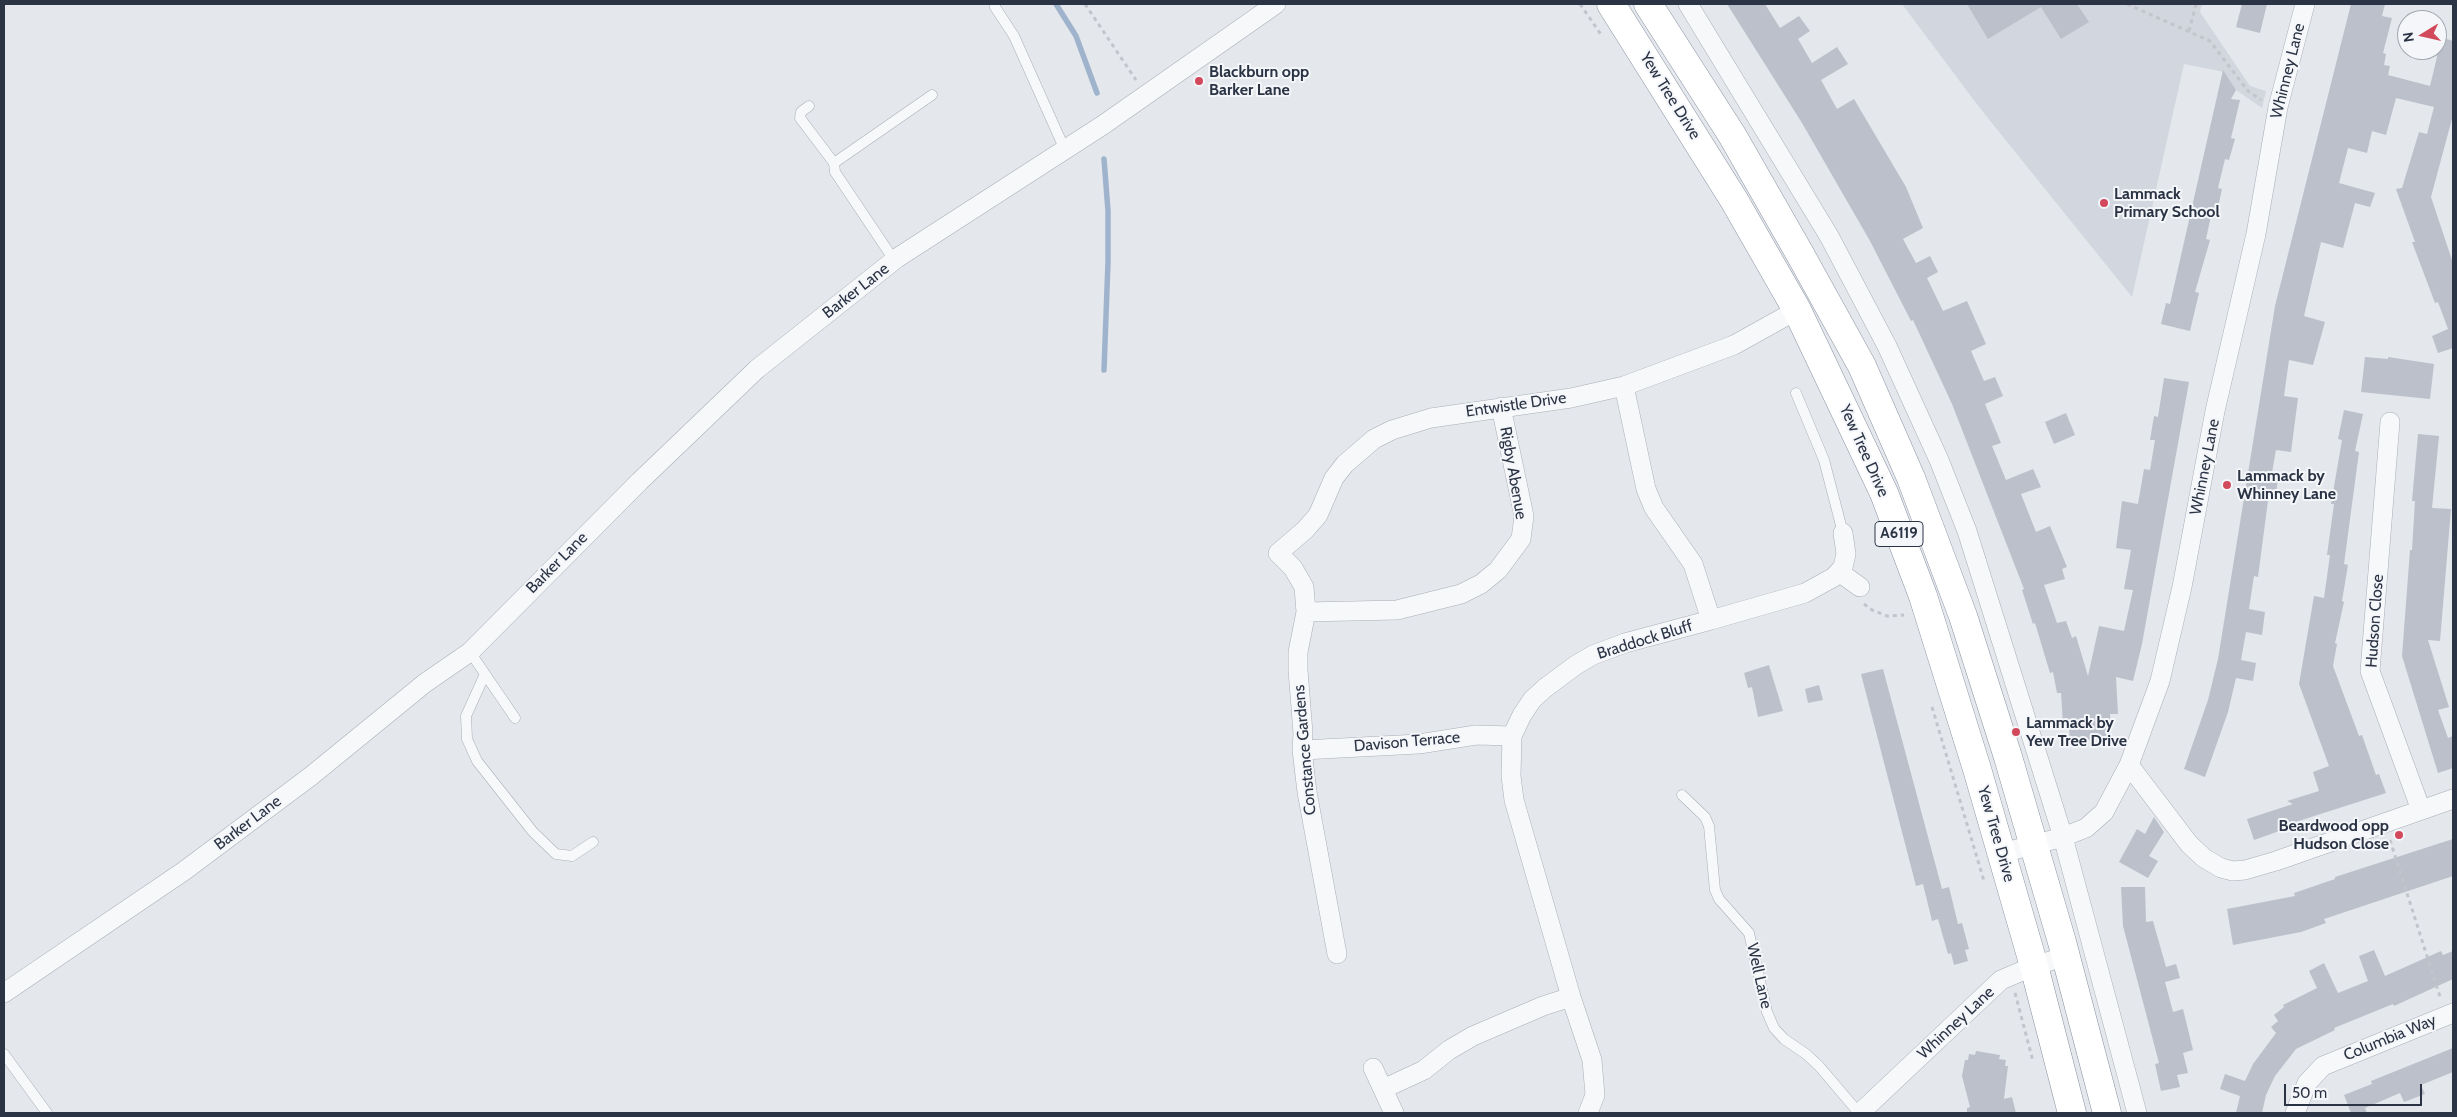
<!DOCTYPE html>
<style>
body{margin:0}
#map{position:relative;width:2457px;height:1117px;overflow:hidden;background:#e4e7ec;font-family:Cabin,sans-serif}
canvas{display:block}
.frame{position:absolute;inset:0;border:5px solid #2b3445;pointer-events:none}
.north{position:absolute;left:2397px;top:10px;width:50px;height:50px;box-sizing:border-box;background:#f4f6f9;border:1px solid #a4a8b1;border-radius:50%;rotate:261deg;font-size:14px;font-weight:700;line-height:20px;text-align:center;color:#2b3445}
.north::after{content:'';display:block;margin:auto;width:18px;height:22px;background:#d1495b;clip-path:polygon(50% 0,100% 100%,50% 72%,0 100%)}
.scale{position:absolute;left:2284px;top:1084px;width:138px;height:22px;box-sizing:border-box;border:2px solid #2b3445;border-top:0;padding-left:6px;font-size:15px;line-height:18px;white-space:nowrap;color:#2b3445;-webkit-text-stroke:4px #f4f6f9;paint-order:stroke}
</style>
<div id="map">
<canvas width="2457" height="1117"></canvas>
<div class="frame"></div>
<div class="north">N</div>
<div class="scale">50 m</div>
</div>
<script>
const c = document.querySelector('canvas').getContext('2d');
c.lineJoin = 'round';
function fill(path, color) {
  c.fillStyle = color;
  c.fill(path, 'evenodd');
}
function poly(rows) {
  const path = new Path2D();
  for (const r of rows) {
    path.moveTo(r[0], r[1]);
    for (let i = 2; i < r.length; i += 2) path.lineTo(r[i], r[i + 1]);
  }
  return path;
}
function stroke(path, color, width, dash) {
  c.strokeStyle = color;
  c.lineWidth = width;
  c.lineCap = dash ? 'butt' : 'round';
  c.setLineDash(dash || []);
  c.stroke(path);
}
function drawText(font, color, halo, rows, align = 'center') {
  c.font = font + ' Cabin,sans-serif';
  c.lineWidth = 4;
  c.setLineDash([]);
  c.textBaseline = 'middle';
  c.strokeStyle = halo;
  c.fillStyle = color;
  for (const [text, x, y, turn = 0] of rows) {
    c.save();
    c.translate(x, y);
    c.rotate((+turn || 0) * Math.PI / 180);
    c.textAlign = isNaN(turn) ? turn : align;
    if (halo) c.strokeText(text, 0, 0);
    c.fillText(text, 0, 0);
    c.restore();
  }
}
fill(poly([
 [1902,4,2202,4,2200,12,2250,86,2266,91,2262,108,2236,90,2224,72,2184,64,2132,297,1979,107]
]), '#d2d6de');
stroke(poly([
 [1056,4,1076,36,1097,93],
 [1104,159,1108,211,1108,262,1104,370]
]), '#9fb4cc', 5.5);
fill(poly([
 [1727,4,1765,4,1780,28,1799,16,1810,31,1798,39,1812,63,1837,47,1848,64,1821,80,1837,109,1854,99,1906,187,1923,228,1903,239,1916,263,1930,256,1938,272,1927,278,1943,311,1967,301,1986,344,1971,351,1984,381,1995,377,2003,396,1985,404,2001,443,1992,446,2006,480,2033,469,2041,487,2021,494,2036,532,2050,526,2067,567,2062,569,2065,579,2044,585,2057,623,2066,621,2072,638,2076,636,2088,676,2099,626,2124,631,2133,590,2124,589,2131,550,2116,548,2122,501,2138,504,2144,469,2150,470,2155,440,2150,440,2154,416,2158,417,2164,378,2189,382,2142,644,2133,681,2116,677,2118,714,2110,714,2111,738,2070,741,2069,725,2063,725,2061,693,2057,693,2053,672,2050,673,2035,623,2033,624,2022,590,2024,589,1952,404,1913,320,1911,321,1870,241,1802,123],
 [1967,4,2077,4,2089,22,2061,39,2041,7,1988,39],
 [2242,4,2267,4,2260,33,2236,27],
 [2351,4,2385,4,2382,16,2392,18,2383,53,2386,54,2384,65,2390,66,2388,75,2430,86,2437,57,2437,36,2453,41,2453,115,2431,197,2453,263,2453,348,2438,353,2432,336,2448,329,2438,302,2435,303,2412,242,2415,242,2396,189,2402,188,2419,132,2427,134,2434,107,2396,98,2386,135,2372,131,2367,153,2348,148,2339,183,2375,193,2370,207,2355,203,2343,248,2321,242,2304,316,2325,322,2313,365,2289,360,2284,396,2298,398,2291,452,2276,450,2271,478,2278,479,2276,494,2269,493,2258,577,2254,576,2249,609,2265,612,2262,635,2246,632,2241,660,2256,663,2253,681,2236,678,2228,712,2205,777,2184,769,2208,700,2218,659,2275,306],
 [2223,70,2236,90,2231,99,2240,100,2231,138,2235,139,2229,160,2225,159,2218,188,2222,189,2217,212,2212,211,2206,239,2210,240,2195,292,2199,293,2190,331,2161,324,2166,303,2170,304],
 [2365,357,2388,359,2388,357,2434,364,2430,399,2361,392],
 [2344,410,2363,414,2355,451,2359,452,2344,564,2348,565,2342,601,2344,602,2335,643,2337,644,2333,666,2359,736,2362,735,2376,775,2379,774,2386,793,2283,826,2285,829,2254,840,2247,819,2293,804,2287,801,2319,791,2313,772,2329,766,2299,684,2314,596,2324,598,2330,555,2327,555,2334,504,2331,504,2342,440,2338,439],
 [2066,413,2075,435,2054,444,2045,422],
 [2418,434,2439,436,2432,508,2451,509,2440,641,2428,640,2449,707,2438,710,2448,738,2453,736,2453,768,2438,773,2402,656,2410,550,2412,550,2415,501,2412,501],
 [1769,665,1783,711,1758,717,1752,687,1748,688,1744,673],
 [1883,669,1942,889,1949,887,1958,924,1962,923,1969,949,1965,950,1968,961,1954,965,1951,953,1948,954,1938,919,1932,921,1923,884,1916,886,1861,674],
 [1819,685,1823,700,1808,703,1805,689],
 [2154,817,2164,832,2149,856,2158,861,2148,878,2119,862,2137,829,2145,834],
 [2453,839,2453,876,2324,919,2326,923,2301,932,2233,945,2227,909,2295,896,2294,893,2335,879,2335,877],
 [2121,887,2145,887,2146,922,2153,921,2166,967,2176,964,2180,978,2165,982,2173,1012,2183,1009,2193,1050,2183,1053,2188,1073,2177,1075,2180,1087,2161,1091,2155,1064,2159,1063,2123,926],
 [2374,950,2385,976,2441,951,2443,955,2453,951,2453,979,2394,1006,2393,1004,2334,1028,2335,1030,2296,1049,2275,1076,2266,1095,2262,1113,2236,1113,2240,1096,2220,1089,2225,1074,2245,1081,2253,1064,2276,1033,2271,1027,2278,1021,2274,1015,2284,1007,2283,1005,2317,988,2309,971,2324,963,2338,993,2368,981,2359,956],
 [2453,1048,2453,1072,2421,1085,2425,1094,2404,1102,2400,1093,2365,1108,2367,1113,2351,1113,2344,1095,2372,1084,2371,1081],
 [1976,1051,2000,1055,1999,1059,2006,1060,2005,1066,2008,1066,2004,1099,2012,1097,2016,1113,1967,1113,1967,1108,1970,1107,1962,1076,1965,1060,1968,1060,1969,1054,1975,1055]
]), '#bbc0ca');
const service = poly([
 [995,7,1014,36,1065,150],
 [809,106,801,112,800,118,834,163],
 [894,260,835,172,834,163,932,95],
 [1796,393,1824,460,1843,533],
 [470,652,515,718],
 [485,674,466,716,467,739,477,761,533,832,556,854,572,856,593,842],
 [1682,795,1705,817,1709,826,1715,890,1719,899,1749,933,1767,1012,1774,1028,1784,1039,1806,1054,1819,1066,1859,1113],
 [4,1054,47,1113]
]);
const minor = poly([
 [1688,4,1829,236,1887,346,1939,460,1967,531,2063,837,2137,1113],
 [2390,422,2370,671,2421,810],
 [1839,572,1860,587],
 [1306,612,1397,610,1461,594,1481,584,1498,570,1521,539,1524,516,1501,407],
 [1711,620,1805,593,1834,577,1843,567,1846,554,1843,533],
 [1302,750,1419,744,1476,735,1512,736],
 [2129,765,2189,844,2204,858,2221,868,2233,871,2245,870,2276,861,2453,799],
 [2002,853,2063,837,2086,828,2104,812,2129,765,2160,681,2182,587,2215,411,2256,234,2278,107,2305,4],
 [1337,954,1307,792,1302,750,1303,733,1298,670,1298,652,1306,612,1304,587,1293,568,1278,553,1305,530,1318,515,1334,478,1345,464,1374,439,1392,430,1431,418,1571,398,1624,386,1734,345,1797,310],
 [4,993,184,871,311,776,425,683,470,652,640,481,757,369,897,258,1103,125,1276,4],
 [1373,1068,1394,1113],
 [1383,1089,1424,1070,1449,1050,1473,1036,1543,1006,1571,997],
 [1588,1113,1595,1095,1592,1060,1571,997,1514,800,1511,776,1512,736,1522,715,1532,700,1545,688,1576,665,1593,655,1625,643,1711,620,1693,564,1654,508,1646,489,1624,386],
 [1860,1113,2001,980,2034,966,2066,956],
 [2295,1113,2307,1083,2323,1066,2453,1013]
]);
const trunk = poly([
 [1611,4,1734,200,1797,310,1884,493,1923,596,1977,769,2034,966,2072,1113],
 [1648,4,1732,135,1800,254,1862,366,1911,478,1963,616,2008,757,2062,942,2107,1113]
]);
stroke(service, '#a9aeb7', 11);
stroke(minor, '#a9aeb7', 20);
stroke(trunk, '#8b94a3', 29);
stroke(poly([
 [1085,4,1136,80],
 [1580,4,1602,36],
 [2127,4,2210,41,2248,91,2261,100],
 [2189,31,2196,4],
 [1864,604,1872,610,1887,616,1904,615],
 [1932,707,1984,881],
 [2390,840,2441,1000],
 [2015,993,2033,1061]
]), '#c2c5cb', 3, [4, 4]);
stroke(service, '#f7f8fa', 10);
stroke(minor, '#f7f8fa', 19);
stroke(trunk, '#fff', 28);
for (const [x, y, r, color] of [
 [1199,81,5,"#d1495b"],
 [2104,203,5,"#d1495b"],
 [2227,485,5,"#d1495b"],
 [2016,732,5,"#d1495b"],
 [2399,835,5,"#d1495b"]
]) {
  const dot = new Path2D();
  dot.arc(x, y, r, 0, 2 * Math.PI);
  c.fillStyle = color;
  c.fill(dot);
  stroke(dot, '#f4f6f9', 2);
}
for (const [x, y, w] of [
 [1899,534,48]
]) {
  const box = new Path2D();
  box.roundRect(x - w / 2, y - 12.5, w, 25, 4);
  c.fillStyle = '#f4f6f9';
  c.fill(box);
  stroke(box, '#2b3445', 1);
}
drawText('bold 15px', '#2b3445', null, [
 ["A6119",1899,534]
]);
drawText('16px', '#2b3445', '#f4f6f9', [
 ["Whinney Lane",2288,71,-76],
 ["Yew Tree Drive",1670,96,58],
 ["Barker Lane",856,291,-38],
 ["Entwistle Drive",1516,405,-8],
 ["Yew Tree Drive",1864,451,66],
 ["Whinney Lane",2205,467,-79],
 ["Rigby Abenue",1513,473,80],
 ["Barker Lane",557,563,-45],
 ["Hudson Close",2375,621,-86],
 ["Braddock Bluff",1645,640,-17],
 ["Davison Terrace",1407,742,-5],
 ["Constance Gardens",1305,750,-95],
 ["Barker Lane",248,823,-37],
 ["Yew Tree Drive",1996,834,74],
 ["Well Lane",1759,976,77],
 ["Whinney Lane",1956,1023,-43],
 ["Columbia Way",2390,1038,-22]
]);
drawText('bold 16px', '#2b3445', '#f4f6f9', [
 ["Blackburn opp",1209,72],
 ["Barker Lane",1209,90],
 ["Lammack",2114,194],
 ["Primary School",2114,212],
 ["Lammack by",2237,476],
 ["Whinney Lane",2237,494],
 ["Lammack by",2026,723],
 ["Yew Tree Drive",2026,741],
 ["Beardwood opp",2389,826,"right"],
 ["Hudson Close",2389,844,"right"]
], 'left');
</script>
